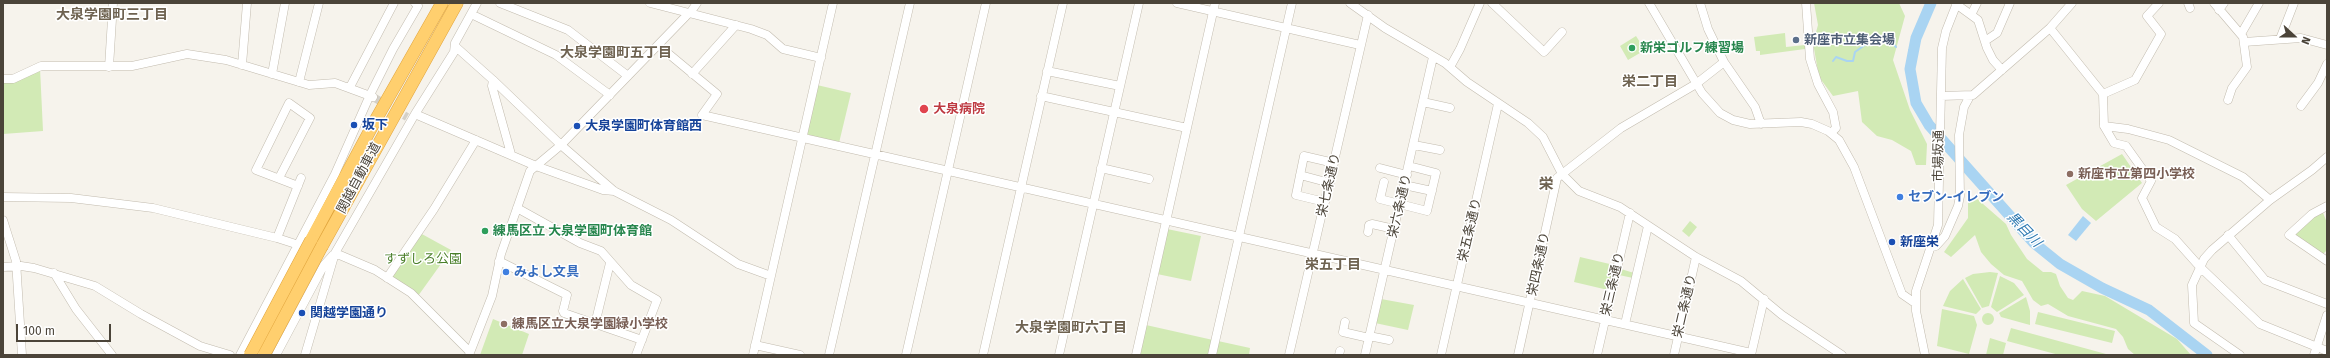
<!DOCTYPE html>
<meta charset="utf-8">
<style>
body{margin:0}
#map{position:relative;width:2330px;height:358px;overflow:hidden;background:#f6f3ec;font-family:"Fira Sans",sans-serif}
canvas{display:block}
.frame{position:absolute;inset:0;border:4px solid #4b4439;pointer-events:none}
.north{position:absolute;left:2274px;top:16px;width:40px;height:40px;-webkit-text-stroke:3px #fff;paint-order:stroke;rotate:111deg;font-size:11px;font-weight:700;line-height:16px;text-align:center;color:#4b4439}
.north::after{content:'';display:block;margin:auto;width:14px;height:18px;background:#4b4439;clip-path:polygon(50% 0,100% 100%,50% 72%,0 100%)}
.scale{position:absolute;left:16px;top:324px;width:95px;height:18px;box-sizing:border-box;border:2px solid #4b4439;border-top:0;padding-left:5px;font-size:12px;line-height:14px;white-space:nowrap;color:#4b4439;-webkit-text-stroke:3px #fff;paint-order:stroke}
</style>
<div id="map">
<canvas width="2330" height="358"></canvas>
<div class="frame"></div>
<div class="north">N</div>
<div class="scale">100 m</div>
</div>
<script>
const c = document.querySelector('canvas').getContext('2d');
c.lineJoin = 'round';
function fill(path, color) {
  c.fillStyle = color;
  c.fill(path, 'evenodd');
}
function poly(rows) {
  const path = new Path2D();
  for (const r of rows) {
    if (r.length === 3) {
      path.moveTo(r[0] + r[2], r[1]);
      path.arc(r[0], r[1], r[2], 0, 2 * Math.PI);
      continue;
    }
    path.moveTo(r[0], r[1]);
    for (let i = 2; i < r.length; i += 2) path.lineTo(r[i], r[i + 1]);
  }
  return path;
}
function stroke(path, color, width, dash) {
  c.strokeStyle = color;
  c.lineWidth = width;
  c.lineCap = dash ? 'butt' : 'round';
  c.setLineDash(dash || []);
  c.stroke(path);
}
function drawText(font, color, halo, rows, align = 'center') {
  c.font = font + ' "Fira Sans","Noto Sans JP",sans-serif';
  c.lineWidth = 3;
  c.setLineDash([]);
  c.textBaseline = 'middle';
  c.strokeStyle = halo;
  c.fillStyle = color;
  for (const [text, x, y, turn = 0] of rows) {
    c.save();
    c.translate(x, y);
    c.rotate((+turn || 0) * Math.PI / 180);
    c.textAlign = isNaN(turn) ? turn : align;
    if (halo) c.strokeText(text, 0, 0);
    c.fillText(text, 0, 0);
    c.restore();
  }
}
fill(poly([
 [1814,3,1899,3,1905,16,1893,60,1910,110,1927,144,1926,165,1916,165,1911,151,1892,140,1877,136,1862,122,1858,91,1833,96,1819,77,1813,43,1818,25],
 [1785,33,1786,47,1805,45,1805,49,1760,55,1760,51,1756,51,1754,37],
 [1636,36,1645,50,1628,60,1620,46],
 [40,68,43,131,3,134,3,82],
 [817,85,851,93,839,143,809,136,807,132],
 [2122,154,2142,183,2096,221,2082,209,2066,185],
 [1975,197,2006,224,2011,235,2027,259,2043,272,2051,272,2056,274,2060,286,2068,298,2073,300,2082,291,2105,296,2177,339,2191,355,2135,355,2128,349,2123,337,2116,329,2068,316,2048,304,2041,306,2033,300,2022,281,2004,275,1991,264,1981,252,1975,235,1951,257,1944,252,1968,218,1968,200],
 [2322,210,2327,223,2327,250,2321,256,2291,235],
 [1690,221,1697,227,1689,237,1682,231],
 [1167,229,1201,236,1191,281,1157,274],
 [420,233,451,250,418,296,393,278,393,274],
 [1580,257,1614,265,1608,290,1574,282],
 [1621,269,1634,273,1633,278,1619,275],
 [1990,272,1998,273,1989,306,1982,308,1965,278,1973,274],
 [2000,276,2014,283,2024,295,1997,312,1991,307],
 [1963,279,1981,309,1976,314,1943,306,1950,291],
 [2026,297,2030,311,2030,325,2001,317,1999,313],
 [1381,299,1414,305,1408,330,1375,323],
 [1942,309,1974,316,1977,325,1969,354,1937,346],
 [2038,312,2115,331,2112,343,2035,324],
 [1988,319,6],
 [493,319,529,334,522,355,480,355],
 [1146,325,1213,340,1210,355,1139,355],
 [2011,328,2106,354,2107,355,2059,355,2007,341],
 [1990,338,2006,343,2003,355,1986,355],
 [1218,341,1250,348,1249,355,1214,355]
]), '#d2eab5');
fill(poly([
 [2083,216,2091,223,2076,241,2068,235]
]), '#a9d4f2');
stroke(poly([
 [1909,50,1912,50],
 [1833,61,1836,57,1847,61,1853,61,1855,52,1869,42,1891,41,1896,47]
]), '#a9d4f2', 2);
stroke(poly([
 [1931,3,1916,38,1910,69,1916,103,1929,125,2034,243,2060,264,2102,288,2149,310,2207,355]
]), '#a9d4f2', 11);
stroke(poly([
 [373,97,407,117]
]), '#d4d0c8', 8, [8, 4]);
const minor = poly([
 [500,3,568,30,628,76],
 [650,3,751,29,767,35,783,49,821,58],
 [1177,3,1360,45],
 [1350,3,1385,28,1445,63,1467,82,1528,123,1543,137,1562,174,1579,191,1620,207,1696,257,1741,281,1782,315,1842,355],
 [1492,3,1544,52,1562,32],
 [1649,3,1702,93,1720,113,1733,120,1750,124,1801,122,1812,124,1828,131,1839,140,1854,167,1902,294,1915,303],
 [1700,3,1708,29,1724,62,1755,107,1761,124],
 [1806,3,1810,59,1818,84,1833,112,1836,128,1831,133],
 [2188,3,2190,8],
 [2214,3,2243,37,2247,67,2232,88,2228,100],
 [1956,4,1978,20,1987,48,1993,60,2002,70],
 [2219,10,2224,3],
 [690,13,697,3],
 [471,14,556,55,610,95],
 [1971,15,1977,3],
 [2050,28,2103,94,2104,126,2128,129,2169,140,2243,177,2270,200,2312,170,2327,157],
 [2241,34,2259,3],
 [2280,39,2294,3],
 [1985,41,1997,33,2010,3],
 [2244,42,2301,38,2327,45],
 [658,45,717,94,702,115,1751,353],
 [456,47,493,80,561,145,614,191,671,220,738,264,771,276],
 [242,65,247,3],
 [109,67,113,3],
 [1450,67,1460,49,1480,3],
 [1047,71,1120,86],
 [272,74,285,3],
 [692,74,736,25],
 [3,79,13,79,41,66,132,66,187,54,226,60,309,85,335,83,373,97],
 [493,80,492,86,511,154],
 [299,82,319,3],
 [350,87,394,3],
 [2103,94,2135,80,2161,34,2147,16,2159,3],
 [1041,96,1187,128],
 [1941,96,1973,95,2050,28,2072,3],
 [1423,102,1450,108],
 [2301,106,2318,83,2327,64],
 [415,114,536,166,603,190,614,191],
 [2104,126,2114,143,2126,146,2151,181,2142,198,2156,227,2175,239,2200,267,2260,324,2327,351],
 [1414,145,1440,150],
 [1101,168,1149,179],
 [1380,168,1407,175],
 [1300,175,1330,183],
 [279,178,310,118,289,103,256,170,298,186],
 [1384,182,1380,199,1427,211,1436,173,1409,166],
 [1404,185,1432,191],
 [3,197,71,198,153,208,277,238,302,246],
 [1325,202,1296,195,1304,156,1334,163],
 [2327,206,2312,214,2289,235,2327,261],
 [517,208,580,243,601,251,631,285,657,300,636,355],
 [3,220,16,261,22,355],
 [1368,232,1369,225,1372,224,1394,229],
 [2228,235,2265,280,2327,304],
 [277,238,301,178],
 [1932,247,1936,246,1945,236,1958,206,1960,196,1959,135,1964,107,1970,96],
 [335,253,375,270,411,293,470,352],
 [499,261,567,295,563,311,564,313,642,340],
 [3,267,21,266,34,268,95,286,141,314,200,346,230,355],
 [54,273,76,309,112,355],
 [387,278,434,209,476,140],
 [1345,322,1343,332,1369,338],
 [595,324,610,263],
 [1625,324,1648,226],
 [1369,336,1389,340],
 [755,345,800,355],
 [240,355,335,174,370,95,393,49,418,6,415,3],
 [276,355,324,265,333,255],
 [305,355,335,253,415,114,454,52,455,43,477,3],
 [469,355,492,296,501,254,530,171,561,145,688,14],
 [753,355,833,3],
 [829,355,910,3],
 [906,355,986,3],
 [983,355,1063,3],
 [1059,355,1139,3],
 [1136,355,1215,3],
 [1212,355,1292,3],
 [1289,355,1368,15],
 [1339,355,1340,351],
 [1365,355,1433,57],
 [1441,355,1498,104],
 [1518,355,1557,178,1621,128,1696,84,1724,62],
 [1597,355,1630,213],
 [1674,355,1696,257],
 [1751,355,1764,299],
 [1925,355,1916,311,1916,291,1938,225,1942,48,1946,31,1957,3],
 [2240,355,2194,323,2192,285,2204,259,2212,250,2270,200],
 [2314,355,2327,315]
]);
const highway = poly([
 [311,240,375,121,442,3],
 [322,246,457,3]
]);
stroke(minor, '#c2bbae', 9);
stroke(highway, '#e0a43c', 13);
stroke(minor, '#fff', 8);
stroke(highway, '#ffcf6e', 12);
const highwayBridge = poly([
 [250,355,311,240],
 [264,355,322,246]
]);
stroke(highwayBridge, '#e0a43c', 13, []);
stroke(highwayBridge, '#ffcf6e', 12);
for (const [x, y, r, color] of [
 [1796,40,4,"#5c6f8a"],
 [1632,48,4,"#2e9e5b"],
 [924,109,5,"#e0444e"],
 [354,125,4,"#1a4fb4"],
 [577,126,4,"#1a4fb4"],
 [2070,174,4,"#8d6e63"],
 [1900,197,4,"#3f7fe0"],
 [485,231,4,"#2e9e5b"],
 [1892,242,4,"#1a4fb4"],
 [506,272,4,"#3f7fe0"],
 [302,313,4,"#1a4fb4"],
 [504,324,4,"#8d6e63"]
]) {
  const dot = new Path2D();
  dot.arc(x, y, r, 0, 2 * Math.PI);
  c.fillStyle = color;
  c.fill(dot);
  stroke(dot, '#fff', 1.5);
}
drawText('bold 13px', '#4e5e75', '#fff', [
 ["新座市立集会場",1804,40]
], 'left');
drawText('bold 13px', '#27864d', '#fff', [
 ["新栄ゴルフ練習場",1640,48],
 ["練馬区立 大泉学園町体育館",493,231]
], 'left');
drawText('bold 13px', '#be3a42', '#fff', [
 ["大泉病院",933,109]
], 'left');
drawText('bold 13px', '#164399', '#fff', [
 ["坂下",362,125],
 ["大泉学園町体育館西",585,126],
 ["新座栄",1900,242],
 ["関越学園通り",310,313]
], 'left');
drawText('13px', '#4b4439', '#fff', [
 ["市場坂通",1939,156,-89],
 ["関越自動車道",359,178,-62],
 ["栄七条通り",1329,185,-77],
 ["栄六条通り",1400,206,-77],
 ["栄五条通り",1470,230,-77],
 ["栄四条通り",1539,264,-78],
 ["栄三条通り",1613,284,-77],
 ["栄二条通り",1685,306,-77]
]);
drawText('bold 13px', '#785e54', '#fff', [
 ["新座市立第四小学校",2078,174],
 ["練馬区立大泉学園緑小学校",512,324]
], 'left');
drawText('bold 13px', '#366cbe', '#fff', [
 ["セブン-イレブン",1908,197],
 ["みよし文具",514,272]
], 'left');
drawText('13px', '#4a7f2a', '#fff', [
 ["すずしろ公園",423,259]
]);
drawText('bold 14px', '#6e6250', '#fff', [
 ["大泉学園町三丁目",112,15],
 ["大泉学園町五丁目",616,53],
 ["栄二丁目",1650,82],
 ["栄五丁目",1333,265],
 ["大泉学園町六丁目",1071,328]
]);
drawText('italic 14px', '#2e7ab2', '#fff', [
 ["黒目川",2024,230,46]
]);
drawText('bold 15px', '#6e6250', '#fff', [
 ["栄",1546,185]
]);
</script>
